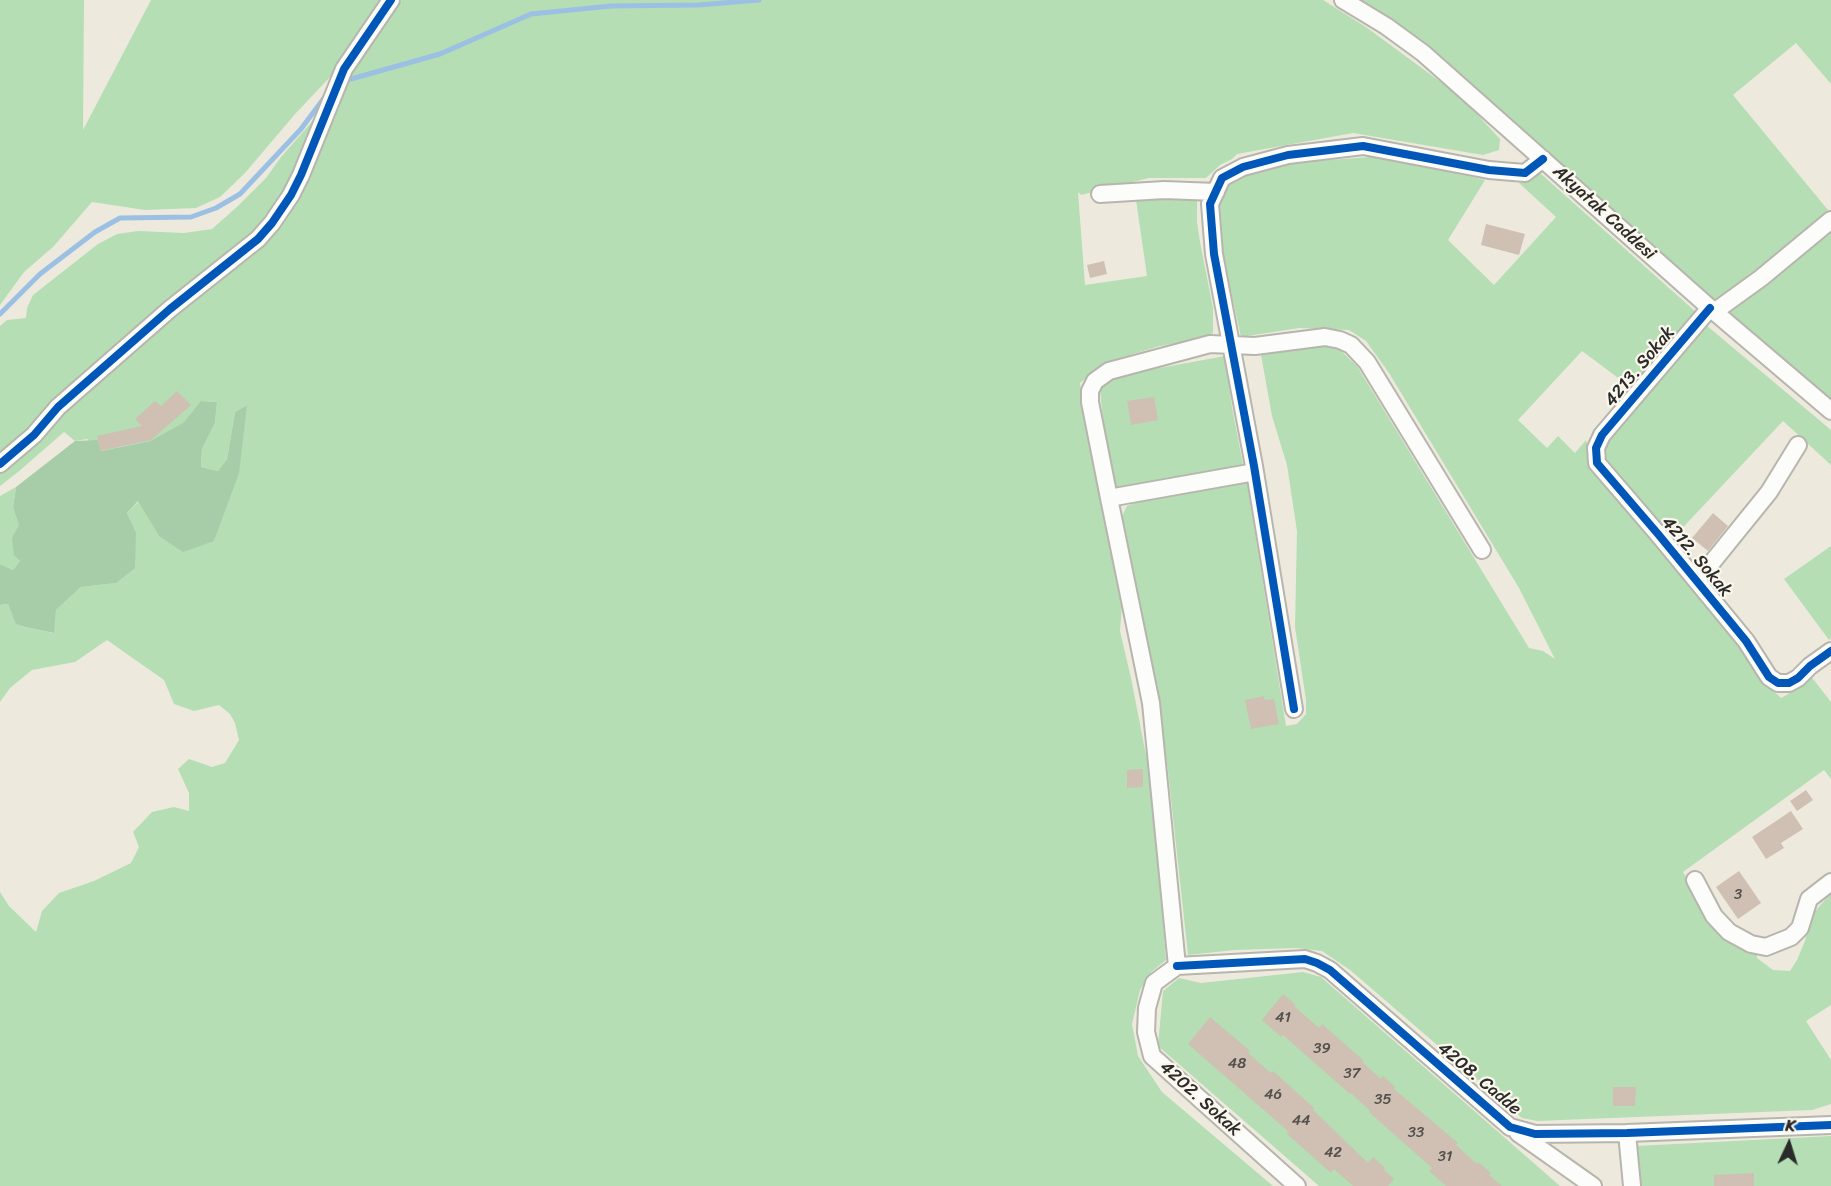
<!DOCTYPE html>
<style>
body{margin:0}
#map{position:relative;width:1831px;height:1186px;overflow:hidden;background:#edeadd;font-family:Sriracha,sans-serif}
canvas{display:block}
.north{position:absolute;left:1759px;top:1114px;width:60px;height:60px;-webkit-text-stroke:4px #fbf7ec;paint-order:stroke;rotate:4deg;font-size:16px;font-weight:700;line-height:24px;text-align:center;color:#2b2b2b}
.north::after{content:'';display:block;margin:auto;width:21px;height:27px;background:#2b2b2b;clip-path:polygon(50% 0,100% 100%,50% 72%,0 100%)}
</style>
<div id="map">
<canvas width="1831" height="1186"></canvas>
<div class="north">K</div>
</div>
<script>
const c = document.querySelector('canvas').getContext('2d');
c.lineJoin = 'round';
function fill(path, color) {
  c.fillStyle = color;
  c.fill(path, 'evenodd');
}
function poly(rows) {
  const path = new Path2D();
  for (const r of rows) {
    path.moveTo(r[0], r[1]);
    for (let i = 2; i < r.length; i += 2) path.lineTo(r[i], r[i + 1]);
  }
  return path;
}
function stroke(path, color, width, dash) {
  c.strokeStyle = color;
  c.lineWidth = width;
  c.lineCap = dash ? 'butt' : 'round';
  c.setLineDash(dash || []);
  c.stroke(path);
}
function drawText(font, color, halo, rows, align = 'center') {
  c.font = font + ' Sriracha,sans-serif';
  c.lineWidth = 4.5;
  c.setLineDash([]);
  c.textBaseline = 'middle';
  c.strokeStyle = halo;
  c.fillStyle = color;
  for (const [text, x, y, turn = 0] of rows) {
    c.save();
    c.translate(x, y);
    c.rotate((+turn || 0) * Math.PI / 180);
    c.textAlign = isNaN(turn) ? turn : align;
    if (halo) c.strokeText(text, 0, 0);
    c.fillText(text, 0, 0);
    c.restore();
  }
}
fill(poly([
 [0,0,84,0,83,130,151,0,386,0,332,75,296,113,245,173,220,197,196,208,145,210,92,202,53,247,24,272,0,305],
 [402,0,1323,0,1366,27,1461,97,1500,139,1499,150,1483,155,1353,133,1237,154,1232,159,1220,165,1206,178,1149,178,1081,195,1078,192,1085,285,1147,276,1136,200,1150,197,1197,200,1197,222,1200,242,1213,308,1213,333,1203,338,1160,346,1109,361,1080,383,1087,433,1107,517,1122,603,1120,631,1131,678,1153,791,1166,960,1151,972,1140,990,1132,1024,1138,1056,1162,1092,1273,1186,0,1186,0,892,9,906,36,932,42,911,59,893,94,881,131,863,139,847,133,832,152,812,174,807,189,811,189,793,178,769,189,759,212,767,225,763,239,740,235,723,230,714,219,705,194,711,174,704,164,680,107,640,75,662,32,670,10,688,0,702,0,605,8,604,17,624,25,627,53,633,56,610,81,587,115,583,136,532,127,513,139,501,159,536,214,541,247,405,235,412,227,459,218,471,201,467,202,449,215,423,217,402,202,401,184,422,150,441,100,451,87,439,75,441,64,432,18,472,0,486,0,472,71,400,286,220,313,166,339,108,349,74],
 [1358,0,1831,0,1831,84,1796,43,1733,95,1828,210,1768,264,1719,300,1708,299,1627,223,1378,13],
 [317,116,303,163,265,226,0,457,0,326,7,320,26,318,27,308,33,295,98,244,117,234,138,231,184,233,212,229,238,206,266,178,281,157],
 [1383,156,1485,180,1448,240,1494,285,1556,217,1519,183,1531,181,1540,173,1697,313,1633,389,1582,351,1518,420,1547,448,1558,436,1575,453,1586,440,1593,467,1731,631,1766,684,1781,698,1806,684,1809,680,1810,675,1831,702,1831,779,1824,770,1683,872,1717,928,1757,951,1757,958,1773,970,1790,971,1797,960,1805,941,1811,916,1831,893,1831,1005,1806,1021,1831,1060,1831,1104,1812,1110,1537,1121,1522,1118,1350,970,1322,951,1296,948,1235,950,1188,955,1168,771,1156,692,1128,551,1122,516,1127,506,1146,499,1247,483,1286,726,1297,724,1306,714,1306,700,1295,627,1297,531,1287,465,1272,416,1261,355,1322,346,1337,347,1357,366,1529,648,1543,651,1555,659,1519,588,1389,373,1366,341,1349,330,1299,328,1241,337,1219,238,1217,212,1224,190,1239,176,1275,164],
 [1831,231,1831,400,1724,310,1797,259],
 [1706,325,1831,430,1831,465,1783,421,1673,538,1622,488,1603,463,1606,438],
 [1225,356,1232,407,1243,465,1227,471,1113,489,1104,432,1100,388,1105,378],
 [16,487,13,507,20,525,20,561,13,570,0,564,0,496],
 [1831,546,1831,638,1829,640,1784,579],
 [1303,972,1321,977,1560,1186,1319,1186,1158,1046,1163,991,1179,978,1201,983],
 [1831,1136,1831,1186,1640,1186,1636,1146]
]), '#b5deb4');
fill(poly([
 [201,401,217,402,215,423,202,449,201,467,218,471,227,459,235,412,247,405,239,473,214,541,183,552,159,536,138,501,127,513,136,532,135,568,116,583,81,587,56,610,54,633,25,627,16,624,8,604,0,605,0,564,13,570,20,561,14,555,12,538,19,525,13,507,16,487,75,441,98,440,101,451,150,441,184,422]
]), '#a7cda8');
stroke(poly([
 [351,79,440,54,531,14,611,6,699,5,759,0],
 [0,314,40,274,95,232,120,218,191,217,216,208,240,194,301,129,327,94]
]), '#9cc0e4', 5);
fill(poly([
 [1486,224,1525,234,1519,255,1481,245],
 [1104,261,1107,274,1090,278,1087,265],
 [177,391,191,405,151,440,100,451,97,436,142,426,135,419,155,401,161,406],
 [1154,397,1158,420,1131,425,1127,401],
 [1713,513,1728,526,1708,551,1692,538],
 [1264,696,1265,700,1274,699,1279,724,1251,729,1245,700],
 [1143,769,1143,787,1127,788,1127,770],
 [1806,790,1813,800,1797,811,1790,801],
 [1791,811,1803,829,1781,843,1784,848,1766,859,1752,837],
 [1739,871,1761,903,1738,919,1716,887],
 [1283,994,1296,1005,1294,1006,1319,1028,1322,1024,1364,1061,1363,1063,1381,1079,1383,1076,1395,1087,1394,1089,1458,1143,1456,1145,1477,1164,1478,1162,1491,1173,1489,1175,1502,1186,1446,1186,1429,1171,1432,1168,1369,1112,1370,1111,1351,1093,1350,1094,1283,1035,1281,1037,1262,1020],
 [1210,1017,1250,1051,1248,1053,1271,1073,1273,1071,1314,1108,1313,1110,1368,1163,1373,1157,1385,1168,1384,1170,1394,1179,1388,1186,1353,1186,1334,1169,1331,1173,1287,1134,1289,1132,1188,1044],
 [1613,1087,1636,1087,1635,1106,1613,1106],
 [1754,1173,1754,1186,1714,1186,1714,1175]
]), '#cfc0b3');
const minor = poly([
 [1343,0,1386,26,1423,53,1710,308,1831,411],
 [1100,194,1164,190,1216,192],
 [1710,308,1602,435,1596,448,1597,463,1658,534,1746,641,1769,677,1778,683,1789,683,1798,678,1810,666,1831,651],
 [1714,312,1761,278,1831,220],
 [0,464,34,435,58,407,170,309,258,239,272,223,291,195,301,175,344,69,391,0],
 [1255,472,1109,498,1090,402,1090,391,1095,381,1109,371,1210,344,1255,346,1325,337,1340,340,1351,345,1367,362,1482,550],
 [1109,498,1151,703,1177,966],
 [1697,581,1769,492,1798,445],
 [1294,709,1254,466,1214,254,1210,204,1222,178,1243,167,1288,155,1363,146,1489,170,1525,173,1543,159],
 [1695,880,1714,916,1729,932,1751,944,1766,947,1791,937,1800,928,1809,899,1831,882],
 [1177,966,1305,959,1317,963,1330,970,1510,1127,1535,1134,1627,1133,1831,1125],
 [1177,966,1154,983,1147,1008,1146,1032,1152,1056,1297,1186],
 [1518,1133,1593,1186],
 [1627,1133,1632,1186]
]);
stroke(minor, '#b7b5ad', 20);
stroke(minor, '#fcfcfa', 16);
stroke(poly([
 [1710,308,1602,435,1596,448,1597,463,1658,534,1746,641,1769,677,1778,683,1789,683,1798,678,1810,666,1831,651],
 [0,464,34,435,58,407,170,309,258,239,272,223,291,195,301,175,344,69,391,0],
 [1294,709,1254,466,1214,254,1210,204,1222,178,1243,167,1288,155,1363,146,1489,170,1525,173,1543,159],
 [1177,966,1305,959,1317,963,1330,970,1510,1127,1535,1134,1627,1133,1831,1125]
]), '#0057b8', 8);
drawText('15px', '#54504d', null, [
 ["3",1738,895],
 ["41",1283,1018],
 ["39",1322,1049],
 ["48",1237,1064],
 ["37",1352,1074],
 ["46",1273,1095],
 ["35",1383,1100],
 ["44",1301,1121],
 ["33",1416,1133],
 ["42",1333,1153],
 ["31",1445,1157]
]);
drawText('18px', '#2b2b2b', '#fbf7ec', [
 ["Akyatak Caddesi",1604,213,42],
 ["4213. Sokak",1640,367,-50],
 ["4212. Sokak",1696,557,50],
 ["4208. Cadde",1479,1079,40],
 ["4202. Sokak",1200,1099,42]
]);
</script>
